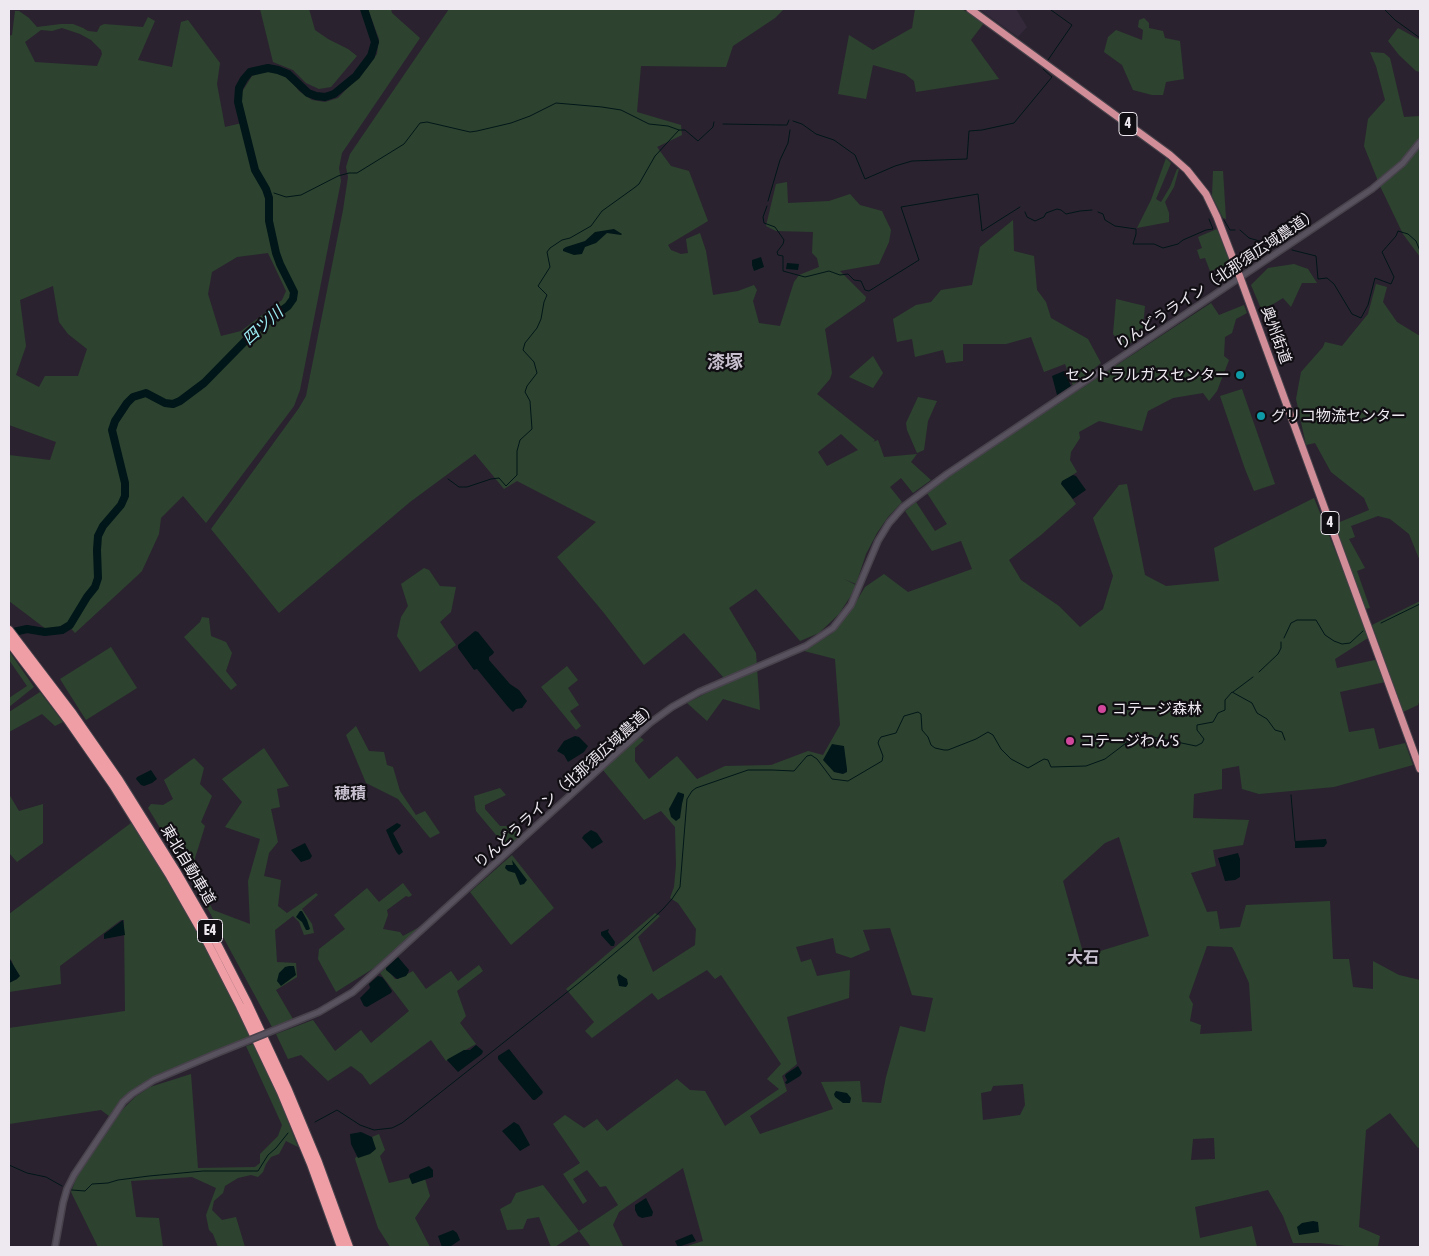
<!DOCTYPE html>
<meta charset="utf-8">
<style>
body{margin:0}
#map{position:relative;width:1429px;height:1256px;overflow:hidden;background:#2a232f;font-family:"Asap Condensed",sans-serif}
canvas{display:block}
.frame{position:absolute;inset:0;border:10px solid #eee9f1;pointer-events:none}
</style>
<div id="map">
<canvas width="1429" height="1256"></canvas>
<div class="frame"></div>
</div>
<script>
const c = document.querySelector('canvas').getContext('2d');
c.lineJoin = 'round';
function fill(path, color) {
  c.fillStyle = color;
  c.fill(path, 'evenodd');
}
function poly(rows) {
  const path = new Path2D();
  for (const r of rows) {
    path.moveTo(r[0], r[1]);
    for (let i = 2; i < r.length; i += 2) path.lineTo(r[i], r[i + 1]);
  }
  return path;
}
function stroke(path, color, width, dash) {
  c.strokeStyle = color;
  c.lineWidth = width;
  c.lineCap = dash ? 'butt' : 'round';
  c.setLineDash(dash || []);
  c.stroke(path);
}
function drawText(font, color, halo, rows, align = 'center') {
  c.font = font + ' "Asap Condensed","Noto Sans JP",sans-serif';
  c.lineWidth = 4.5;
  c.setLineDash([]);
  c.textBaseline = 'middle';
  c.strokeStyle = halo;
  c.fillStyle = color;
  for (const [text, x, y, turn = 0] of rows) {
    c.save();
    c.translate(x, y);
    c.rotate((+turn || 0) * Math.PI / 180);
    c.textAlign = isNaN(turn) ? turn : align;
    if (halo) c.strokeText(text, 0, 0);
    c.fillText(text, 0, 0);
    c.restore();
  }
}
fill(poly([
 [979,9,1016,9,1027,27,1018,37]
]), '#33293b');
fill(poly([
 [260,9,309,9,315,30,328,39,348,49,357,56,331,87,319,89,306,83,293,70,273,62],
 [368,9,391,9,392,13,420,38,342,153,339,168,341,181,300,390,294,406,206,523,183,496,161,518,159,534,142,571,138,575,75,633,66,623,57,628,46,629,9,601,9,455,50,460,56,442,9,425,9,36,12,35,15,11,19,11,29,18,37,27,61,24,73,24,83,28,88,31,97,32,100,26,104,24,143,27,148,17,155,21,138,60,172,67,181,22,188,20,220,63,217,84,225,127,246,122,242,102,242,92,252,76,262,72,276,72,289,78,299,91,312,100,325,102,338,98,367,68,377,54,379,39],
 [62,28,80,34,91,40,101,50,102,54,97,66,35,62,25,42,41,30,52,31],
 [268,253,286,291,282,300,241,331,221,336,208,294,212,272,237,257],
 [53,286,59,322,68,334,87,349,78,376,45,376,39,387,16,375,26,346,20,300],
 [449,9,784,9,775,18,733,46,726,67,641,66,637,112,681,125,682,135,657,147,671,166,689,171,708,221,668,245,671,250,681,254,688,253,686,239,700,233,706,251,713,295,738,291,754,285,757,290,753,301,759,323,780,326,794,282,799,275,819,267,817,258,812,253,813,232,776,231,766,226,776,184,787,182,788,203,829,201,850,194,860,205,882,211,891,230,889,242,879,264,840,271,866,297,865,301,825,329,832,373,830,379,817,394,875,440,873,442,878,440,884,457,917,454,911,462,931,480,913,493,901,478,890,487,902,502,888,517,877,533,866,554,856,584,844,579,856,585,850,597,839,614,819,633,800,641,756,589,729,608,756,653,760,710,723,699,707,721,687,703,726,683,724,678,684,633,644,665,604,613,557,557,596,522,517,481,504,489,475,454,410,502,279,613,211,529,299,408,306,396,343,210,348,177,346,167,350,154],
 [841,434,858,450,827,466,818,452],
 [915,9,962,9,984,23,971,40,999,79,916,92,914,81,905,74,873,65,866,99,838,94,849,35,873,50,912,28],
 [1144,18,1149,23,1149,28,1163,31,1165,38,1180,41,1184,79,1166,82,1163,95,1152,95,1133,90,1122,65,1104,52,1108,37,1116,30,1142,40,1143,30,1138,27,1139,20],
 [1398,28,1420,40,1420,72,1416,71,1399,55,1388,41],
 [1370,52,1384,53,1390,58,1404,117,1420,116,1420,257,1403,234,1380,186,1364,146,1368,119,1385,100,1376,66],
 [1166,158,1171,163,1156,199,1161,202,1170,187,1177,169,1179,169,1174,187,1165,202,1169,213,1169,222,1137,228,1151,200],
 [1213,171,1223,171,1226,219,1223,218,1212,196],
 [1013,220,1014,251,1034,256,1037,290,1046,302,1051,318,1088,339,1101,363,1073,386,1065,364,1044,372,1031,337,1006,344,963,344,963,361,946,363,943,350,915,357,912,339,897,342,893,319,916,305,931,302,941,290,972,285,980,247],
 [1217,229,1231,265,1210,271,1205,258,1200,259,1197,250,1202,248,1198,237],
 [1294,264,1308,269,1317,283,1302,283,1291,307,1283,298,1262,311,1251,285,1268,268],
 [1376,284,1387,287,1383,302,1397,322,1420,336,1420,561,1409,534,1390,519,1378,516,1351,526,1355,537,1349,539,1365,568,1357,571,1370,608,1365,609,1335,524,1369,510,1364,498,1331,472,1315,443,1306,445,1296,399,1301,372,1323,347,1325,342,1342,346,1368,314],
 [1116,299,1145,306,1142,336,1124,347,1113,334],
 [1211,303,1219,315,1244,305,1247,313,1236,319,1232,333,1225,337,1224,356,1229,360,1217,391,1209,401,1203,393,1173,398,1148,411,1142,431,1099,421,1079,432,1080,438,1071,452,1070,460,1077,472,1061,483,1076,504,1041,535,1009,560,1021,580,1059,606,1080,627,1103,609,1113,576,1093,518,1119,485,1127,484,1145,575,1166,586,1219,581,1214,548,1314,498,1360,612,1368,638,1335,659,1337,668,1375,660,1385,682,1340,692,1349,732,1374,728,1379,749,1405,743,1413,765,1334,787,1259,794,1242,789,1239,766,1222,769,1222,789,1194,794,1193,818,1249,820,1243,845,1213,850,1216,866,1191,873,1207,912,1217,911,1220,929,1240,927,1246,905,1330,901,1333,959,1349,959,1353,987,1373,989,1373,961,1399,975,1420,980,1420,1147,1418,1148,1390,1113,1366,1130,1359,1227,1380,1236,1378,1246,1355,1247,1320,1243,1293,1243,1283,1216,1268,1190,1195,1207,1200,1238,1252,1226,1257,1247,684,1247,703,1241,683,1168,619,1212,613,1225,623,1246,628,1247,591,1247,579,1231,555,1247,551,1247,539,1217,527,1219,523,1229,507,1230,500,1209,511,1203,516,1193,543,1185,579,1231,618,1205,606,1186,600,1187,587,1170,573,1179,587,1201,583,1204,563,1174,580,1163,553,1124,565,1115,584,1128,597,1119,607,1131,677,1079,690,1090,705,1091,725,1126,779,1089,767,1079,781,1064,721,975,715,979,707,970,658,1000,652,993,592,1038,585,1031,594,1022,566,989,655,913,660,916,638,937,653,972,695,945,696,929,678,903,670,898,674,887,676,865,675,827,661,811,644,820,603,770,640,737,644,740,635,748,635,761,649,779,677,756,697,779,725,766,771,765,808,751,823,755,840,725,835,659,804,651,831,634,850,612,865,587,884,574,908,592,972,569,961,541,932,551,905,511,916,502,935,531,947,524,927,493,965,465],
 [1119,837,1149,936,1084,956,1063,881,1105,843],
 [890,928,912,995,933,998,925,1032,900,1026,886,1077,881,1103,862,1102,860,1081,821,1082,833,1109,760,1134,750,1116,787,1091,782,1076,797,1064,787,1017,849,998,850,970,817,976,811,959,801,962,796,947,833,938,836,953,851,958,870,950,863,930],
 [1207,946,1232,947,1235,952,1249,983,1252,1031,1200,1034,1201,1025,1190,1021,1193,1004,1189,997],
 [1023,1084,1025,1105,1020,1115,983,1120,981,1093,991,1091,993,1086],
 [1214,1138,1215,1159,1191,1160,1193,1139],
 [873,356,883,373,873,388,849,377],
 [1242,389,1275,484,1254,491,1245,469,1220,396],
 [918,397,937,401,928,421,924,450,917,453,907,430,906,423],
 [424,568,429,570,440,586,456,587,451,612,440,622,456,645,420,672,397,636,401,617,408,606,401,584],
 [1420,601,1420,699,1418,705,1403,712,1372,625],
 [202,617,209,618,211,636,226,642,232,653,226,671,237,685,231,690,184,637,200,622],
 [111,647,137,688,86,720,60,679],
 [9,651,34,687,9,707,9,698,27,686,9,660],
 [567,666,578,680,568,688,579,705,570,711,581,726,576,730,541,687],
 [40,692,63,722,55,726,42,714,9,732,9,712],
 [356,726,369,751,384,752,387,765,393,767,400,791,416,815,425,811,440,833,430,838,398,799,366,783,346,735],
 [264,748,289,786,277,789,280,807,271,809,278,842,269,853,264,876,281,880,278,906,287,913,316,893,318,895,302,909,312,924,314,933,304,935,299,922,293,916,275,930,277,962,296,963,297,977,276,990,293,1019,272,1027,197,889,148,808,151,804,163,805,173,799,164,780,194,758,204,768,200,784,212,796,201,822,205,826,195,858,197,881,213,910,250,924,248,881,260,839,225,827,242,802,222,779],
 [500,788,506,795,485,805,485,809,500,826,511,826,520,837,507,848,476,811,474,796],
 [9,794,19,811,43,804,43,843,17,862,9,853],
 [131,823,164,875,210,955,250,1037,155,1077,139,1086,109,1116,101,1110,9,1124,9,1028,125,1011,124,920,121,920,60,966,61,984,9,992,9,983,17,979,12,961,9,958,9,914],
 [512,855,554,908,511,945,470,892],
 [403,883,412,895,409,897,406,896,387,910,388,915,383,929,400,932,403,936,423,925,374,968,336,992,318,959,319,949,345,929,334,915,367,888,379,902],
 [479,965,483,971,457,991,466,1016,460,1023,476,1044,446,1061,431,1040,370,1085,362,1074,351,1066,328,1081,301,1055,288,1059,276,1034,313,1020,335,1051,361,1030,371,1043,409,1011,380,973,386,968,395,979,398,979,413,971,426,989,451,971,458,981],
 [253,1044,277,1094,298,1147,286,1141,279,1154,271,1157,266,1164,263,1172,258,1177,251,1175,238,1178,225,1186,223,1193,214,1201,212,1210,222,1220,236,1217,245,1247,218,1247,213,1234,209,1230,206,1215,216,1188,192,1177,131,1181,136,1217,159,1218,163,1247,98,1247,71,1192,77,1176,101,1139,124,1108,135,1097,150,1087,191,1074,198,1168,255,1167,260,1163,260,1154,278,1136,282,1125,246,1046],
 [379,1134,385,1150,380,1156,389,1183,410,1178,413,1184,425,1179,430,1196,415,1218,430,1247,390,1247,378,1228,355,1159,356,1157,374,1151,372,1137]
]), '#2d432f');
fill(poly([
 [614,229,622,234,621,235,607,233,596,243,585,247,582,254,574,255,563,251,563,249,566,247,585,241,595,232],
 [761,257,764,267,754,271,752,265,752,260],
 [787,263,799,264,798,270,786,269],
 [1064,371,1071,386,1057,395,1052,376],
 [1073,475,1076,476,1086,490,1073,499,1061,484,1062,481],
 [475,631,478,632,494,652,493,654,489,657,489,660,510,684,519,690,527,701,522,708,516,709,513,712,508,707,477,669,474,670,458,648,458,645],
 [575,736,579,737,588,746,584,752,568,762,564,755,557,751,564,741],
 [832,744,844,746,847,769,847,772,843,774,834,772,823,760],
 [151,770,157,779,152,783,144,786,141,785,136,779,137,777],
 [678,792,684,794,684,796,682,804,680,818,676,821,671,817,669,809],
 [397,823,401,825,400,827,393,833,403,852,399,855,397,853,393,846,386,830],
 [591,830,597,833,603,842,592,849,582,838,584,835],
 [1326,839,1327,843,1324,847,1295,848,1295,841],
 [305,843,312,856,310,859,301,862,291,850],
 [1238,853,1240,859,1240,877,1235,880,1225,881,1218,858],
 [512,860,527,880,524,884,520,885,515,873,508,871,505,868,506,865,513,865],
 [300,911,302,911,307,920,310,929,308,930,306,930,302,922,296,917],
 [123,920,125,935,104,939,104,934],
 [609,929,608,932,615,942,614,946,611,946,601,935,601,932],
 [398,957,409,970,408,973,406,976,397,979,386,970,386,968],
 [9,958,20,976,17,979,9,983],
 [289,966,294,966,296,975,281,986,277,981,279,973,285,967],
 [619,974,627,979,628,984,626,987,619,986,617,977],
 [378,976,382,977,386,982,392,991,391,993,367,1007,364,1006,360,998,370,988,369,984],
 [476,1045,483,1051,482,1054,458,1072,447,1060,448,1059,464,1050,470,1050],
 [509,1049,543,1092,542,1094,535,1100,533,1100,498,1059,498,1056],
 [798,1066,802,1073,800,1076,787,1084,785,1083,787,1080,785,1076,786,1074],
 [836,1091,847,1093,851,1098,850,1103,843,1103,835,1097,834,1094],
 [514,1122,519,1125,530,1145,520,1151,502,1131],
 [361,1132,372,1137,376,1149,370,1154,358,1158,351,1144,350,1134],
 [429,1166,433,1170,433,1177,412,1184,409,1176,410,1174],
 [646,1198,653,1212,652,1216,642,1218,638,1216,635,1210,635,1205],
 [1313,1221,1318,1222,1319,1232,1299,1235,1297,1227,1302,1223],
 [453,1230,457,1233,460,1240,451,1246,442,1247,438,1236],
 [692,1234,696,1241,678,1247,675,1241]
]), '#011618');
stroke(poly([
 [1384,9,1395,20,1420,38],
 [1048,60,1072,25,1051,10,1052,9],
 [793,121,802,124,816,134,834,140,855,155,865,179,895,166,912,161,967,159,969,131,982,130,1014,123,1052,77,1043,69],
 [723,124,782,125,787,125,789,120],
 [274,193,286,197,301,195,338,176,349,173,357,173,404,144,420,123,427,122,470,132,477,131,511,123,530,116,556,103,602,107,621,110,649,124,668,126,679,130],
 [768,201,780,160,788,143,790,130],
 [767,206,763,217,764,223,775,227,784,240,783,244,777,252,778,255,783,256,783,271,805,277,829,271,840,275,848,274,854,280,861,281,865,290,869,291,919,260,901,207,978,194,982,231,1020,207],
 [1025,212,1027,217,1035,221,1044,217,1046,213,1057,209,1061,210,1066,214,1080,211,1092,210],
 [1098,212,1103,214,1105,220,1115,226,1136,229,1136,234,1133,244,1154,244,1163,248,1178,244,1183,240,1206,230,1213,229,1209,219],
 [1224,220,1230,230,1235,230],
 [1240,230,1249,238,1277,246],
 [1292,250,1316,256,1318,279,1327,278,1334,284,1352,314,1361,318,1368,305,1375,278,1391,284,1394,277,1382,252,1396,236,1398,231,1408,234,1416,241,1420,251],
 [448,479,459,487,467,487,491,479,499,478,506,486,517,475,517,451,520,440,532,429,530,401,525,392,527,386,537,373,534,362,523,350,525,343,537,328,541,319,544,302,547,295,538,286,550,267,547,252,550,248,562,240,570,238,591,226,602,211,634,188,639,184,655,156,679,130,685,130,698,141,713,127,714,122],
 [1381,623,1420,604],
 [1284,638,1291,623,1297,620,1316,620,1325,635,1334,641,1342,644,1350,643,1363,631],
 [1259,672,1278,654,1281,648,1281,642],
 [1233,692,1253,677],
 [1291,795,1295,841],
 [315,1122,337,1110,360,1125,374,1130,392,1128,402,1123,580,982,628,942,663,909,672,899,680,887,687,799,692,791,696,788,748,770,772,770,794,771,807,756,811,755,817,759,832,779,848,781,882,761,883,756,878,743,879,740,881,737,896,733,904,716,918,712,921,714,922,730,928,737,931,745,935,748,944,750,948,750,976,739,988,732,993,735,1001,749,1011,759,1028,768,1044,759,1048,760,1051,767,1086,766,1105,759,1138,734,1196,746,1202,743,1204,739,1197,730,1197,725,1213,722,1218,713,1225,710,1225,700,1232,692,1252,703,1257,713,1267,719,1275,730,1282,732,1285,740],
 [9,1165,27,1173,46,1177,62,1186],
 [72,1190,85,1191,92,1184,108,1183,118,1180,149,1176,203,1171,258,1171,268,1155,276,1148,288,1133]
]), '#011618', 1);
stroke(poly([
 [9,633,27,629,45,632,62,630,70,625,87,597,95,587,98,578,97,550,98,536,103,526,121,505,125,496,125,483,112,430,115,421,127,403,133,397,146,393,165,403,173,404,180,401,204,383,257,329,288,306,293,299,294,292,280,264,276,253,269,221,269,198,266,189,255,170,238,102,239,88,244,79,250,72,268,68,278,70,288,74,308,93,316,96,325,97,334,94,356,76,371,56,375,42,364,9]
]), '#011618', 8);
const tertiary = poly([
 [319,1012,353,992,650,723,672,707,699,692,806,646,833,628,851,605,878,541,889,523,903,507,947,474,1372,189,1403,163,1420,142],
 [55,1247,63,1203,67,1189,74,1175,123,1102,132,1094,154,1080,215,1054]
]);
const trunk = poly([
 [970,9,1170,155,1187,170,1206,194,1217,217,1240,277,1420,769]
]);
const motorway = poly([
 [9,630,73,714,119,780,176,871,209,928,247,1002,288,1090,318,1162,349,1247],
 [9,642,67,719,113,785,170,876,202,932,240,1006,281,1092,311,1164,341,1247]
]);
stroke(tertiary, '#47424b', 8);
stroke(trunk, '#47424b', 9);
stroke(motorway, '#47424b', 10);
stroke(tertiary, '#58515e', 5);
stroke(trunk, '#d28e98', 7);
stroke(motorway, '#f09ea6', 8);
const tertiaryBridge = poly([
 [215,1054,319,1012]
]);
stroke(tertiaryBridge, '#47424b', 8, []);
stroke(tertiaryBridge, '#58515e', 5);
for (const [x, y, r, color] of [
 [1240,375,5,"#0f9aa8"],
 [1261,416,5,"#0f9aa8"],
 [1102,709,5,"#d1479c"],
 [1070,741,5,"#d1479c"]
]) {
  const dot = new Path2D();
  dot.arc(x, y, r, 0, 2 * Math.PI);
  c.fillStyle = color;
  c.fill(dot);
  stroke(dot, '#110e13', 2);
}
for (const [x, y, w] of [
 [1128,124,18],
 [1330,523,18],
 [210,931,25]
]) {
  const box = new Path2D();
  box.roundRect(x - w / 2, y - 11.5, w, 23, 4);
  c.fillStyle = '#110e13';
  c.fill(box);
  stroke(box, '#eee9f1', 1);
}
drawText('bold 14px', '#eee9f1', null, [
 ["4",1128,124],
 ["4",1330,523],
 ["E4",210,931]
]);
drawText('15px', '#eee9f1', '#110e13', [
 ["りんどうライン（北那須広域農道）",1217,279,-34],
 ["奥州街道",1276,335,70],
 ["りんどうライン（北那須広域農道）",566,785,-42],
 ["東北自動車道",188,865,59]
]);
drawText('15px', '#eee9f1', '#110e13', [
 ["セントラルガスセンター",1230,375,"right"],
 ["グリコ物流センター",1271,416],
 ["コテージ森林",1112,709],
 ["コテージわん’S",1080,741]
], 'left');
drawText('italic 16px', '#9aecf2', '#110e13', [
 ["四ツ川",263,326,-42]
]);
drawText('bold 16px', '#c8c0cf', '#110e13', [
 ["穂積",350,794],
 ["大石",1083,958]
]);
drawText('bold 18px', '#c8c0cf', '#110e13', [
 ["漆塚",725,362]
]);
</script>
